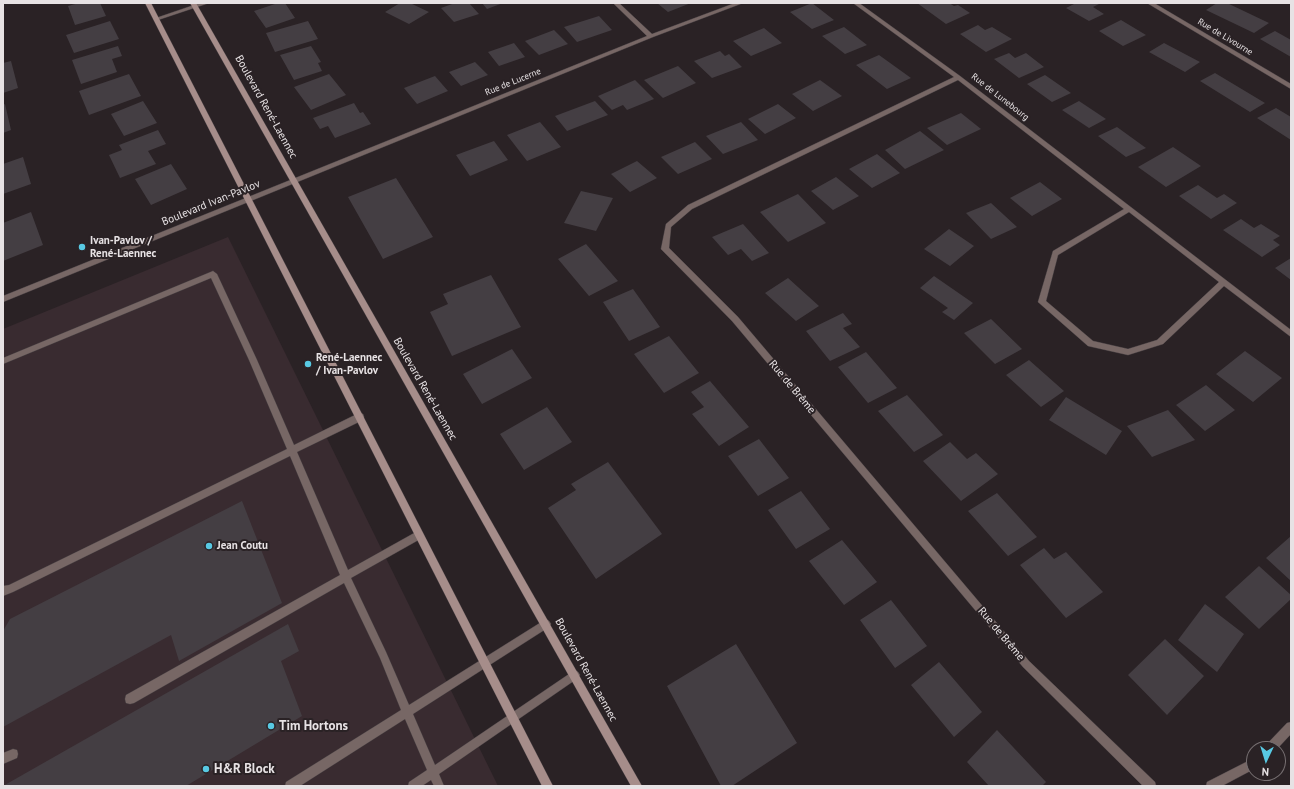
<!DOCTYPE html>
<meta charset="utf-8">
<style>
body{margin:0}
#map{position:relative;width:1294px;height:789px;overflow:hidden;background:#2a2225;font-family:"PT Sans",sans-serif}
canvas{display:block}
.frame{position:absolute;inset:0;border:4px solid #e7e2e4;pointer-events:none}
.north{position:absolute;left:1246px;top:741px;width:40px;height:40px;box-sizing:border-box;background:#2a2225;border:1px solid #766f71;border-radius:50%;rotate:184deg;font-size:11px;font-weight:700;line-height:16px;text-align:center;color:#e7e2e4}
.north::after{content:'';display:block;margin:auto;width:14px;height:18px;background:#58c9e3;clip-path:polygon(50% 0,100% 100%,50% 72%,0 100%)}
</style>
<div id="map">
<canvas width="1294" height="789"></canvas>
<div class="frame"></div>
<div class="north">N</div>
</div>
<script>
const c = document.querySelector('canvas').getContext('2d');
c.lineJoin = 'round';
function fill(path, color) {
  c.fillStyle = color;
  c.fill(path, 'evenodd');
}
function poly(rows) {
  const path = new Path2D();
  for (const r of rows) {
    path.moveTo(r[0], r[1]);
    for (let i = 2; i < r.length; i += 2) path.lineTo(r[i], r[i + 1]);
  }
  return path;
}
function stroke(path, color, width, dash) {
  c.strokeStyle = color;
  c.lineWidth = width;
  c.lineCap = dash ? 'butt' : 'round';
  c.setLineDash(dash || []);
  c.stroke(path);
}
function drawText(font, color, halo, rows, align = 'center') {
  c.font = font + ' "PT Sans",sans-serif';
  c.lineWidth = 4;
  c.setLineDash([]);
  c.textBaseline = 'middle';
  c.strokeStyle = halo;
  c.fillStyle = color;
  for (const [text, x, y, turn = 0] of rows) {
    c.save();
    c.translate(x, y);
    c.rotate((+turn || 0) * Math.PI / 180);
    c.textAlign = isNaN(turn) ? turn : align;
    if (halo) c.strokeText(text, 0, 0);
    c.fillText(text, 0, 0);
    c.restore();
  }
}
fill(poly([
 [228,237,498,786,3,786,3,329]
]), '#392b30');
fill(poly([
 [79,3,100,3,106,16,75,25,68,6],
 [278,3,285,3,295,18,266,28,254,11],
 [400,3,410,3,429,12,409,24,385,12],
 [455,3,469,3,479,14,454,22,441,8],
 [482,3,503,3,487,9],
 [657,3,691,3,668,12],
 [812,3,834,20,812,29,790,12],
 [917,3,949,3,954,6,958,5,970,13,946,24],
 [1076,3,1101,3,1093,7,1104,14,1089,21,1066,8],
 [1217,3,1227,3,1269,23,1254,33,1206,10],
 [599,16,612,30,577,42,564,27],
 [1121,20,1146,35,1123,46,1099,31],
 [110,21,119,39,74,53,66,35],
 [308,21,318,39,275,52,266,33],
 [978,25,985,30,992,27,1012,39,986,52,960,34],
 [844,27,867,45,845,54,822,36],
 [764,28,782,43,751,56,733,41],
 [554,30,568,44,539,55,525,41],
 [1275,31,1291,40,1291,57,1260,39],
 [514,43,525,57,499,66,488,52],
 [1164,43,1200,62,1185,72,1149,52],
 [118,46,122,56,112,59,117,72,81,84,72,60],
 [311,46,321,62,318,63,322,71,294,80,280,55],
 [720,51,725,56,729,54,742,67,712,78,694,61],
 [1009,53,1015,58,1026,53,1044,67,1019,78,994,59],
 [879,55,911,78,887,89,856,65],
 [11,61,18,88,3,93,3,63],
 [475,62,488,75,461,86,449,72],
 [678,66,696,83,663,98,644,80],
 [1215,73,1265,103,1250,112,1200,81],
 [129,74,141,96,89,115,79,91],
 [329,74,346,95,311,110,294,87],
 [1045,75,1071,93,1052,102,1027,84],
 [435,76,448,91,417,104,404,88],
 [635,80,654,99,627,110,623,105,612,110,598,96],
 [820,80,842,96,813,111,792,94],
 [143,101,157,123,124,136,111,114],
 [595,101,608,115,567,131,555,116],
 [1079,101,1106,119,1089,128,1062,110],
 [354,103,360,113,363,112,371,124,335,138,328,126,320,129,313,118],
 [5,104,11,130,3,133,3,105],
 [778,104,796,118,765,134,748,119],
 [1276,108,1291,117,1291,140,1257,118],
 [961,113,981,129,947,145,927,128],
 [540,122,561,147,527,161,507,135],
 [741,122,758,140,723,154,706,136],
 [1117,127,1146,148,1126,157,1098,136],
 [158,130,166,144,148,151,156,164,120,178,109,155,122,150,119,145],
 [920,131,944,150,905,169,885,150],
 [494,141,508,160,470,176,456,155],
 [695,142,712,159,678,174,661,157],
 [1173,147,1201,166,1166,187,1138,167],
 [877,154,900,173,872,188,849,169],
 [23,157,31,184,3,194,3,164],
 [637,161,657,178,630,192,611,174],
 [171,164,187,189,151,205,135,179],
 [836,177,859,196,833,210,811,191],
 [396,178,433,237,383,259,348,197],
 [1040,182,1062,199,1032,216,1010,198],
 [1198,185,1217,198,1224,194,1237,203,1211,219,1179,196],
 [581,191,613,198,596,231,564,223],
 [798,194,826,223,788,242,760,212],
 [991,203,1017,227,991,239,966,213],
 [31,212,43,245,3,261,3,223],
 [1241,219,1254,228,1261,224,1280,236,1273,240,1280,245,1262,257,1223,230],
 [743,224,769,253,752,261,741,249,728,255,712,237],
 [949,229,974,246,950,266,924,249],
 [586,244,618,281,589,296,558,259],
 [1291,258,1291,280,1275,268],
 [491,275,521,327,452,356,430,312,448,304,443,294],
 [934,276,973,303,954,320,942,312,948,308,920,288],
 [788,278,819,306,796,321,765,293],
 [633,289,660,327,629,341,603,302],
 [843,313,852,324,843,328,860,347,830,361,806,331],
 [991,319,1022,349,995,364,964,333],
 [669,336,699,373,664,393,634,354],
 [512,349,532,378,482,404,463,374],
 [1245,351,1282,378,1253,402,1216,374],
 [866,352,897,388,868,403,838,367],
 [1029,360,1064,391,1041,407,1006,375],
 [710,381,749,427,719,446,692,414,704,407,691,392],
 [1206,385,1235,410,1205,431,1176,405],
 [907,395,943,435,914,452,878,411],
 [1066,397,1122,431,1106,455,1049,420],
 [547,407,572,442,524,470,500,434],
 [1168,410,1195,440,1152,457,1127,426],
 [759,439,789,478,758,496,728,456],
 [950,442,967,459,976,453,998,474,961,501,923,461],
 [608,462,662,534,596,579,548,508,576,490,571,484],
 [801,491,830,529,796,549,768,510],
 [997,493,1037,537,1008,556,968,511],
 [242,501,282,603,179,661,171,635,3,727,3,631,10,619],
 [1291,536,1291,581,1266,558],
 [842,540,877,582,844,605,809,561],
 [1044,548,1054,559,1066,552,1103,592,1066,618,1020,565],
 [1259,566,1291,595,1291,599,1259,629,1225,597],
 [891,600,927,646,895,668,860,620],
 [1205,604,1244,634,1217,672,1178,640],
 [288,624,299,651,281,661,302,716,186,786,3,786],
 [1165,639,1204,676,1167,715,1128,675],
 [736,644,797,743,732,786,721,786,667,686],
 [939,662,982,712,954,737,911,685],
 [997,730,1046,782,1042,786,989,786,967,762]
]), '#443e43');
const lane = poly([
 [200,3,209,3,158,20,153,19,200,3],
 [213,271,217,274,257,360,294,445,357,414,360,413,363,414,364,417,363,420,297,452,348,570,416,532,419,531,422,532,423,535,422,538,351,578,386,652,409,705,543,621,546,619,549,621,551,624,549,627,413,714,435,765,572,672,575,670,578,672,580,675,578,678,439,774,444,786,434,786,431,780,422,786,408,786,409,782,427,770,405,719,300,786,285,786,286,782,401,710,380,658,344,583,134,703,130,704,126,703,125,699,126,695,340,575,290,456,13,592,3,596,3,586,9,585,287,449,249,360,211,278,3,364,3,358,213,271],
 [13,749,17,750,18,754,17,758,3,764,3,753,13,749]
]);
const street = poly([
 [613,3,619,3,652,34,735,3,743,3,653,37,3,302,3,296,647,36,613,3],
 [853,3,859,3,960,76,1291,330,1291,337,1224,286,1163,344,1128,355,1088,346,1038,302,1053,251,1124,209,958,80,692,209,671,227,669,248,738,317,1029,661,1155,782,1156,786,1143,786,1023,667,732,321,661,249,666,224,688,205,954,77,853,3],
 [1129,212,1219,282,1157,340,1128,349,1093,341,1046,301,1058,255,1129,212],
 [1147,3,1154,3,1291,84,1291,89,1147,3],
 [1291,722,1291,734,1277,749,1265,749,1266,745,1287,723,1291,722],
 [1254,758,1254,769,1222,786,1206,786,1207,782,1254,758]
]);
const secondary = poly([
 [145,3,151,3,553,786,542,786,145,3],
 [190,3,196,3,642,786,631,786,190,3]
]);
stroke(lane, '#443d40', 1);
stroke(street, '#443d40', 1);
stroke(secondary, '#443d40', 1);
fill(lane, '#776765');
fill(street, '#776765');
fill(secondary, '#a68d8a');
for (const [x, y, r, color] of [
 [82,247,4,"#58c9e3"],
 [308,364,4,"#58c9e3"],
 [209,546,4,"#58c9e3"],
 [271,726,4,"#58c9e3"],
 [206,769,4,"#58c9e3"]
]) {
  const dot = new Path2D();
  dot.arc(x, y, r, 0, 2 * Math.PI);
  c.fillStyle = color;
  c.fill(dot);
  stroke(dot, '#2a2225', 1.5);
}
drawText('9px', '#e7e2e4', '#2a2225', [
 ["Rue de Livourne",1225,37,31],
 ["Rue de Lucerne",513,82,-22],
 ["Rue de Lunebourg",1000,97,38]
]);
drawText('11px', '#e7e2e4', '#2a2225', [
 ["Boulevard René-Laennec",266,107,61],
 ["Boulevard Ivan-Pavlov",211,203,-22],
 ["Rue de Brême",792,387,50],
 ["Boulevard René-Laennec",425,389,60],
 ["Rue de Brême",1001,634,50],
 ["Boulevard René-Laennec",586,670,61]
]);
drawText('bold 11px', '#e7e2e4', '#2a2225', [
 ["Ivan-Pavlov /",90,241],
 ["René-Laennec",90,254],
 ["René-Laennec",316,358],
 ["/ Ivan-Pavlov",316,371],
 ["Jean Coutu",217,546]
], 'left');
drawText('bold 13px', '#e7e2e4', '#2a2225', [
 ["Tim Hortons",279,726],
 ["H&R Block",214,769]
], 'left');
</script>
